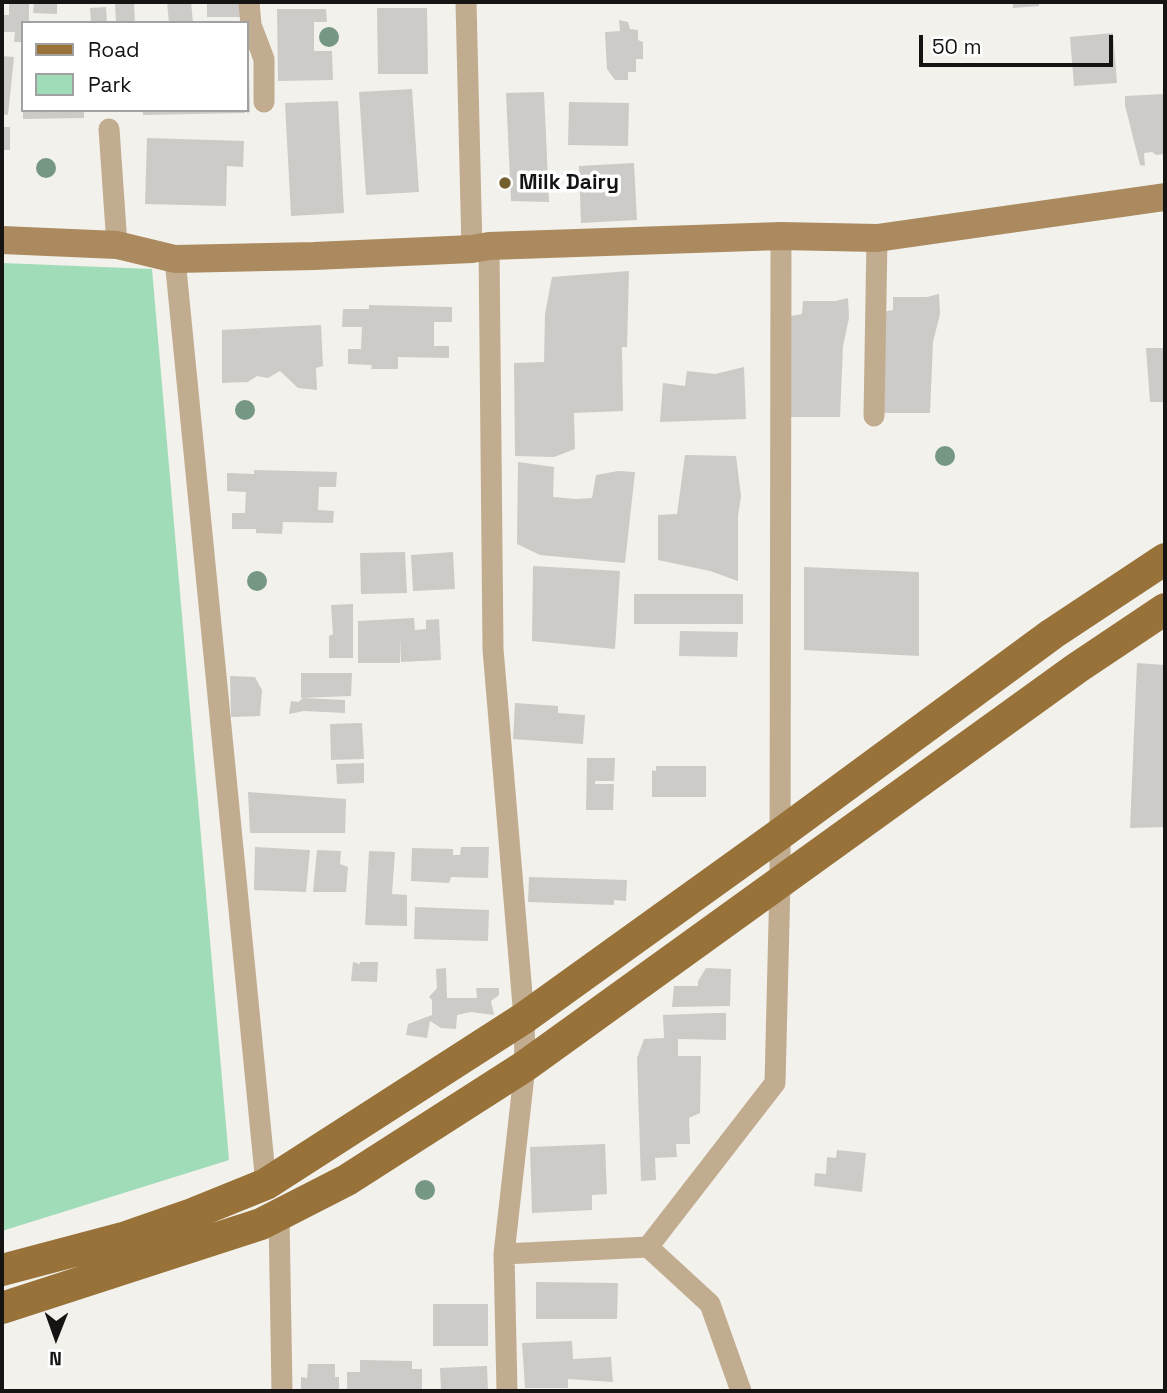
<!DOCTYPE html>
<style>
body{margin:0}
#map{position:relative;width:1167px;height:1393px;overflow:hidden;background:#f2f1ec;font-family:"Space Grotesk",sans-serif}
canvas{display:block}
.frame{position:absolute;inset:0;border:4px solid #151413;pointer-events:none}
.legend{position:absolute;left:21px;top:21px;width:228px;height:91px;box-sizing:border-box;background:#fff;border:2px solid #a1a1a1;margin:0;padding:9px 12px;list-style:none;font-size:21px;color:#151413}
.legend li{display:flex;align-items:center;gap:14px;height:35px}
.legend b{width:35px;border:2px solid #a1a1a1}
.north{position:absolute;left:21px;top:1302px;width:70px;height:70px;-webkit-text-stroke:5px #fff;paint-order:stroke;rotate:181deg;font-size:19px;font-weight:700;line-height:28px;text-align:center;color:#151413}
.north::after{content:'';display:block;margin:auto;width:24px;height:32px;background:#151413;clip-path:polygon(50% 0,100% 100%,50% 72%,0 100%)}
.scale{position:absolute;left:919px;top:35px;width:194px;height:32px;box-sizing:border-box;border:4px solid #151413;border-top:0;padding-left:9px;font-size:21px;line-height:24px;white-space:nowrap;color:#151413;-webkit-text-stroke:5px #fff;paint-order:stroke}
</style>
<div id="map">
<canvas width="1167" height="1393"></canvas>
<div class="frame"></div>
<ul class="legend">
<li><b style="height:9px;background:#987238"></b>Road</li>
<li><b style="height:19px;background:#a1dcb8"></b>Park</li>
</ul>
<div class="north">N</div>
<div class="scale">50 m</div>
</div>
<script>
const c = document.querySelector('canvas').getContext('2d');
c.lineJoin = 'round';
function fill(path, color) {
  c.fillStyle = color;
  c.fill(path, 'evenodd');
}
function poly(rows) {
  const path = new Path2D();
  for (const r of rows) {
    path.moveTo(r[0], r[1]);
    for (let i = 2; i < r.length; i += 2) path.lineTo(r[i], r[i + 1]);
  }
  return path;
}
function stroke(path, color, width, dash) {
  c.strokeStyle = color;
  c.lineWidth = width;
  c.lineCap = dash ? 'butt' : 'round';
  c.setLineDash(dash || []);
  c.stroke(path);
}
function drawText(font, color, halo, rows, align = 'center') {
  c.font = font + ' "Space Grotesk",sans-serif';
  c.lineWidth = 7;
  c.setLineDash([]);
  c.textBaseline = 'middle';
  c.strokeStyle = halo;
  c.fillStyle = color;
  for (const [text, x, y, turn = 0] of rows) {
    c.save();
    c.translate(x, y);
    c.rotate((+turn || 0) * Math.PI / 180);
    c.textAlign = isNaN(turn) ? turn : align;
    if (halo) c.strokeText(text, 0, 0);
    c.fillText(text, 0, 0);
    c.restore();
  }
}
fill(poly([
 [2,263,152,269,229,1160,2,1231]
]), '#a1dcb8');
fill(poly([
 [9,2,29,2,29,23,23,23,23,42,14,42,15,32,2,32,2,15,9,15],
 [34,2,57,2,57,14,33,13],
 [115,2,134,2,135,23,116,23],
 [167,2,191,2,193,23,169,23],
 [207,2,241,2,240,17,207,17],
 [1013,2,1039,2,1039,6,1013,8],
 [106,7,107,23,91,23,90,8],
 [377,8,427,8,428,74,378,74],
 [277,9,326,9,327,22,314,22,314,51,332,51,333,80,278,81],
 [619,20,628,22,630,29,638,30,638,40,643,42,643,59,636,59,636,72,628,72,628,80,615,80,607,69,605,32,620,31],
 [1113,33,1117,83,1074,86,1070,37],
 [2,56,14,57,8,115,2,114],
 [247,74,249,74,250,112,247,113],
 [412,89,419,192,366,195,359,92],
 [544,92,549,202,511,201,506,93],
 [1165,94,1165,154,1156,155,1152,152,1144,153,1145,166,1140,165,1125,105,1125,96],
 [338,101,344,213,291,216,285,103],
 [569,102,629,103,628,146,568,145],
 [23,110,84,110,84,118,23,119],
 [143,110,245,110,245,113,143,115],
 [2,127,10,127,10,150,2,150],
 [147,138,244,141,243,167,227,166,226,206,145,204],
 [634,163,637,220,581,223,579,166],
 [629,271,627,347,622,347,623,411,574,413,575,449,554,457,515,456,514,363,544,362,545,314,552,277],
 [939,294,940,314,933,342,930,413,881,413,882,312,893,310,893,297,927,297],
 [848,298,849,318,843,346,840,417,791,417,791,316,802,314,803,301,836,301],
 [369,305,452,307,452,322,434,322,434,346,449,346,449,358,398,357,398,369,371,369,372,365,348,364,348,349,361,349,362,327,342,327,343,309,369,309],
 [321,325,323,366,316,368,317,390,298,388,280,371,268,378,257,376,248,382,222,383,222,330],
 [1146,348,1165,348,1165,402,1150,402],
 [744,367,746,419,660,422,663,383,685,386,687,371,715,374],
 [685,455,736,456,741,496,738,516,738,581,710,571,658,560,658,515,677,514],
 [518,462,554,467,553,497,576,499,592,498,596,475,618,471,635,472,625,563,540,555,517,544],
 [254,470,337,472,336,487,319,487,318,510,334,511,333,523,283,522,282,534,256,533,256,529,232,529,232,513,245,513,246,492,227,491,227,473,254,474],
 [405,552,407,593,361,594,360,553],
 [453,552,455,589,413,591,411,555],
 [533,566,620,571,615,649,532,641],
 [804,567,919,572,919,656,804,650],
 [634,594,743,594,743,624,634,624],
 [353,604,353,658,329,658,329,636,333,634,331,605],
 [414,618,415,630,426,629,426,620,439,619,441,660,401,662,400,638,400,663,358,663,358,621],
 [680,631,738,632,737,657,679,656],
 [1137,663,1165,665,1165,827,1130,828],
 [301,673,352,673,351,696,301,698],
 [230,676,255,677,262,690,260,716,231,717],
 [303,698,345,700,345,713,304,711,289,714,291,701,298,702],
 [515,703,558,706,558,713,585,715,583,744,513,739],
 [362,723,364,759,331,760,330,724],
 [587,758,615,758,614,781,595,781,595,784,614,784,613,810,586,810],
 [364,763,364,783,337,784,336,764],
 [656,766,706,766,706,797,652,797,652,770,656,771],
 [248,792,346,799,345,833,250,833],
 [255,847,310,850,306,892,254,890],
 [461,847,489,847,488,878,451,877,449,883,411,881,412,848,453,849,453,855,460,855],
 [317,850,341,851,340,864,348,867,346,892,313,892],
 [369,851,395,852,392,894,407,895,407,926,365,925],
 [529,877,627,880,626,901,614,900,614,905,528,902],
 [415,907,489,910,488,941,414,939],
 [353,962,360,964,360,962,378,962,377,982,351,981],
 [446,968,447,998,477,998,476,988,499,988,499,995,491,1001,494,1015,471,1012,457,1015,456,1029,441,1028,430,1021,427,1038,406,1035,408,1024,432,1015,432,1000,429,997,437,988,436,969],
 [706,968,731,969,730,1006,672,1007,674,986,698,986,698,981],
 [714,1013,726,1013,726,1040,678,1039,678,1056,701,1056,700,1113,689,1118,690,1144,676,1144,677,1157,655,1158,656,1180,641,1181,637,1058,644,1039,664,1038,663,1015],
 [605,1144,607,1194,592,1195,592,1210,532,1213,530,1147],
 [837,1150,866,1153,862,1192,814,1186,815,1173,826,1174,827,1157,836,1158],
 [536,1282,618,1283,617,1319,536,1319],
 [433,1304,488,1304,488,1346,433,1346],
 [572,1341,573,1359,611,1357,613,1382,568,1379,568,1388,525,1388,522,1343],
 [360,1360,412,1361,412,1369,422,1369,422,1391,347,1391,347,1372,360,1372],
 [308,1364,335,1364,335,1377,339,1377,339,1391,301,1391,301,1377,307,1378],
 [487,1366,488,1391,441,1391,440,1368]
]), '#cdcbc7');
stroke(poly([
 [249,2,251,25,264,59,264,102],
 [466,2,472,249],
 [109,129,117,245],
 [489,246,493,649,524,1018,525,1066,504,1254,507,1391],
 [175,259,266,1184],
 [874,416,877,238],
 [279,1216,282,1391],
 [648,1247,710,1304,741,1391],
 [504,1254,648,1247,775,1083,780,882,781,236]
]), '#c2ac8f', 21);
stroke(poly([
 [2,240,117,245,175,259,314,256,472,249,489,246,781,236,877,238,1165,197]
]), '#aa8a5e', 28);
stroke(poly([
 [2,1270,123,1238,192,1214,266,1184,524,1018,780,834,1052,634,1165,559],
 [2,1308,261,1224,347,1180,525,1066,1077,668,1165,609]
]), '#987238', 32);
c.fillStyle = '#759784';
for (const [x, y] of [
 [329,37],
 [46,168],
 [245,410],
 [945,456],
 [257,581],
 [425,1190]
]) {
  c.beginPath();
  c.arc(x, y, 10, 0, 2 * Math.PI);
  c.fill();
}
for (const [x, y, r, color] of [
 [505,183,7,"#745f2e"]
]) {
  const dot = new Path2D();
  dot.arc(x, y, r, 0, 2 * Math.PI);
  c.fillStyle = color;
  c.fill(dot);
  stroke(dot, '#fff', 2.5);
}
drawText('bold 21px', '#151413', '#fff', [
 ["Milk Dairy",519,183]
], 'left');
</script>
